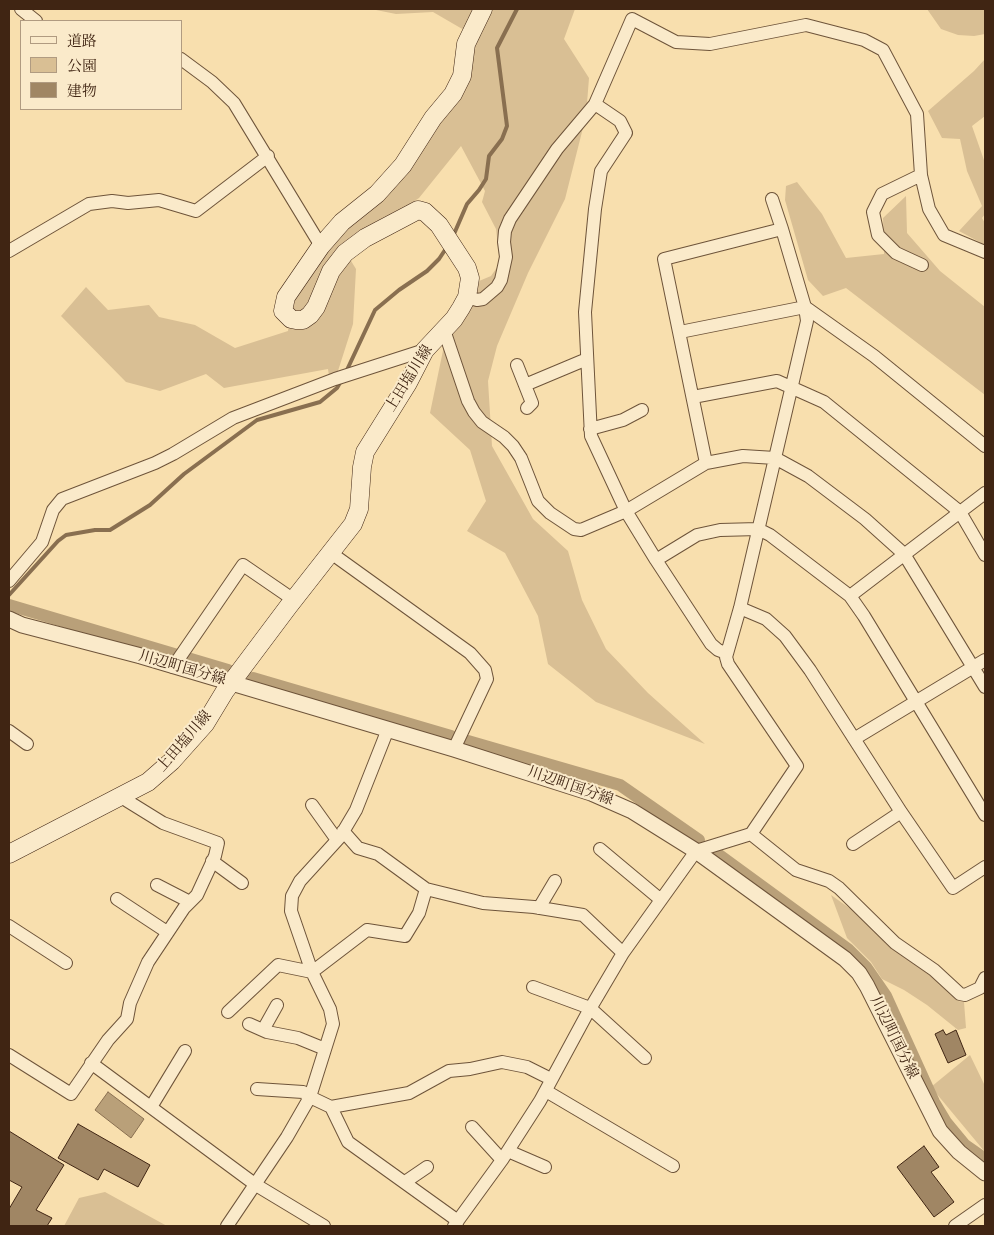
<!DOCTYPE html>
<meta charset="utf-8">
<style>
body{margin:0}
#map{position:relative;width:994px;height:1235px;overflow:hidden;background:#f8dfae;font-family:"IM FELL English","Noto Serif JP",serif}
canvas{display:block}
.frame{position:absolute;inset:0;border:10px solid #402513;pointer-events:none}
.legend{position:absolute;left:20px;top:20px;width:162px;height:90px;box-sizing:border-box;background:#faeaca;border:1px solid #b09b81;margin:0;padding:6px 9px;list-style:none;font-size:15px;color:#402513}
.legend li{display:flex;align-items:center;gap:10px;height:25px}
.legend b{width:25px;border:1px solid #b09b81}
</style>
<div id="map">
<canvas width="994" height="1235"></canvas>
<div class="frame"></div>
<ul class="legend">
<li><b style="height:6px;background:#faeaca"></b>道路</li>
<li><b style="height:14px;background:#d9bf94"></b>公園</li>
<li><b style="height:14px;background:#a08664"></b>建物</li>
</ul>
</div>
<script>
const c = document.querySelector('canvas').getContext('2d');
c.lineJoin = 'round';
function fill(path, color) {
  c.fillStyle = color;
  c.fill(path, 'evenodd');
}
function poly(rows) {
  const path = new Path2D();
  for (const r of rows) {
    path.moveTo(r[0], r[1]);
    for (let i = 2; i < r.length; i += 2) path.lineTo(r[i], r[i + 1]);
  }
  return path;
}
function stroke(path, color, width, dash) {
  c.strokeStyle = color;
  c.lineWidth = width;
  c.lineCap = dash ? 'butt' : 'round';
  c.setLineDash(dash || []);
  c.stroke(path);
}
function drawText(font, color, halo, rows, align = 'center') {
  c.font = font + ' "IM FELL English","Noto Serif JP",serif';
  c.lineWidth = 4;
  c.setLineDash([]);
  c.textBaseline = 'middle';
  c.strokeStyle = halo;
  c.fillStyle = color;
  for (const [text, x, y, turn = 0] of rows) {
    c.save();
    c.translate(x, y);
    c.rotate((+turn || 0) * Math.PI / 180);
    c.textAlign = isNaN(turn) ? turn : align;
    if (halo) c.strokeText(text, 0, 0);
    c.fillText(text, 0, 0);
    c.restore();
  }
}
fill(poly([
 [371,9,477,9,464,30,433,12,396,14],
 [487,9,575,9,564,39,589,78,586,116,565,199,528,273,497,346,488,381,492,446,533,519,568,551,582,600,606,649,648,693,705,744,596,702,548,664,538,616,505,553,467,531,486,501,470,450,430,413,445,341,475,295,479,281,491,276,498,266,499,255,496,229,482,202,485,191,461,146,419,198,343,248,356,269,353,324,337,374,329,376,328,369,224,388,206,374,160,391,126,382,61,316,86,287,108,310,149,305,159,317,195,325,235,348,288,331,291,301,327,248,380,197,469,62],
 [927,9,985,9,985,34,974,36,958,35,941,29],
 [985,59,985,116,972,126,985,163,985,214,982,218,985,223,985,245,959,231,982,206,967,171,960,139,942,138,928,111,974,71],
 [797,182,822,214,846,258,884,254,883,218,906,196,907,233,940,271,985,307,985,395,846,288,823,296,808,280,785,200,786,186],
 [831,895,862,917,890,947,931,975,958,1001,964,1002,966,1028,958,1030,927,1005,904,990,882,979,871,962,847,938],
 [970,1055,985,1086,985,1152,931,1087],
 [105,1192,167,1226,64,1226,79,1198]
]), '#d9bf94');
const water = poly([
 [108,1092,144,1119,131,1138,95,1110,108,1092]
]);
fill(water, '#b9a079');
stroke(water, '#896f50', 1);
stroke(poly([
 [454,234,467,204,479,190,486,179,489,156,502,139,507,126,497,48,517,9],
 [346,372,375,310,399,290,427,271,439,259,447,247],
 [9,595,58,541,66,535,95,530,110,530,150,505,184,474,257,420,320,402,337,388,341,381]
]), '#896f50', 4);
stroke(poly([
 [9,605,228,670],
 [253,678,451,736],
 [468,741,620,785,699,840],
 [718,854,848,949,866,967,886,996,934,1102,946,1122,965,1145,985,1159]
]), '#b9a079', 12);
const building = poly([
 [943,1030,946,1035,956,1030,966,1055,948,1063,935,1034,943,1030],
 [78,1124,150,1165,138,1187,104,1169,98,1180,58,1158,78,1124],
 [9,1131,64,1165,36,1210,52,1218,47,1226,9,1226,9,1209,22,1187,9,1180,9,1131],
 [924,1146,939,1167,931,1172,954,1202,934,1217,897,1167,924,1146]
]);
fill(building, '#a08664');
stroke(building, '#402513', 1);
const minor = poly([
 [21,9,36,21],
 [181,59,212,82,234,103,321,246],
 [595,104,620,121,626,133,601,171,595,209,585,312,591,436,626,511,656,560,711,644,718,650,726,653],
 [921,175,882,194,873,212,878,235,896,253,922,265],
 [772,199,782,229],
 [9,251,89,204,112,201,128,203,159,200,196,211,268,156],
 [467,297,477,300,483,299,497,287,501,280,506,257,504,242,505,231,510,219,557,149,595,104,632,19,676,42,710,44,806,25,864,40,883,50,917,114,921,175,929,209,944,235,985,252],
 [444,330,468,401,474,412,482,422,504,437,513,446,521,458,538,501,550,513,574,529,581,530,626,511,706,463,743,456,775,458,808,476,865,519,904,554,985,687],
 [680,332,805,307,874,356,985,446],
 [517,365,532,403,527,408],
 [525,385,587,359],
 [693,397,777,381,824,402,960,512,985,555],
 [590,429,623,420,642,410],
 [331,553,470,653,485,670,487,679,454,749],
 [656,560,697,535,720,530,758,529,770,535,850,596,864,616,985,815],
 [9,581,42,542,53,510,62,499,155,463,173,454,233,418,335,379,425,350],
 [850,596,985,493],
 [740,608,766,619,785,636,810,670,901,812,953,888,985,867],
 [173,667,243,565,294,600],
 [9,731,27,744],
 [854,739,985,660],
 [312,805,337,840],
 [343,831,358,848,378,854,426,889],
 [751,834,796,870,829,881,839,888,895,943,934,970,960,994,965,995,980,988,985,978],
 [853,844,901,812],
 [600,849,661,900],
 [212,861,242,883],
 [157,885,190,902],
 [117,899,167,932],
 [539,908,555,881],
 [9,926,66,963],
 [312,972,291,911,292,896,300,881,340,837,356,810,388,729],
 [533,987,590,1008,645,1058],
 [228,1012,278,965,312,972],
 [249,1024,267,1032,298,1038,325,1049],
 [263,1030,277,1005],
 [9,1055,71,1094,108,1040,127,1019,130,1003,148,962,184,908,197,895,215,856,218,843,163,823,121,797],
 [91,1063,256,1185,324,1226],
 [257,1089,303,1092,310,1097,331,1107,348,1142,458,1221],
 [546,1091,673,1166],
 [151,1107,185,1051],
 [331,1107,409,1093,449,1071,470,1069,502,1062,527,1067,551,1079],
 [472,1127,502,1160],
 [508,1151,545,1167],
 [405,1182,427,1167],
 [227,1226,287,1137,310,1097,333,1024,330,1009,312,972,367,930,405,936,419,913,426,889,483,903,534,907,583,915,623,953],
 [454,1226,502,1160,540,1101,587,1014,623,953,696,851,751,834,797,766,728,664,726,657,740,608,807,321,805,307,782,229,664,259,706,463],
 [955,1226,985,1205]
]);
const tertiary = poly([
 [9,619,22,625,141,656,454,749,591,793,632,811,696,851,845,959,859,973,867,986,940,1131,959,1152,985,1173]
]);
const secondary = poly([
 [9,854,148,782,172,761,205,724,225,691,288,607,353,524,359,509,362,467,365,452,408,383,425,350,454,319,461,308,467,297,470,278,467,268,439,225,425,212,418,210,365,238,345,253,331,271,316,307,310,315,303,320,296,320,291,319,283,311,286,297,321,246,342,222,377,194,403,165,433,118,453,94,462,76,466,44,483,9]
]);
stroke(minor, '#6e543a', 14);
stroke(tertiary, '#6e543a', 17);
stroke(secondary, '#402513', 19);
stroke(minor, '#faeaca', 12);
stroke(tertiary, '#faeaca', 15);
stroke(secondary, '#faeaca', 18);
drawText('15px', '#402513', '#faeaca', [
 ["上田塩川線",410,379,-58],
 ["川辺町国分線",182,669,16],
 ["上田塩川線",185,742,-49],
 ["川辺町国分線",570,787,19],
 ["川辺町国分線",893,1038,64]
]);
</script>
